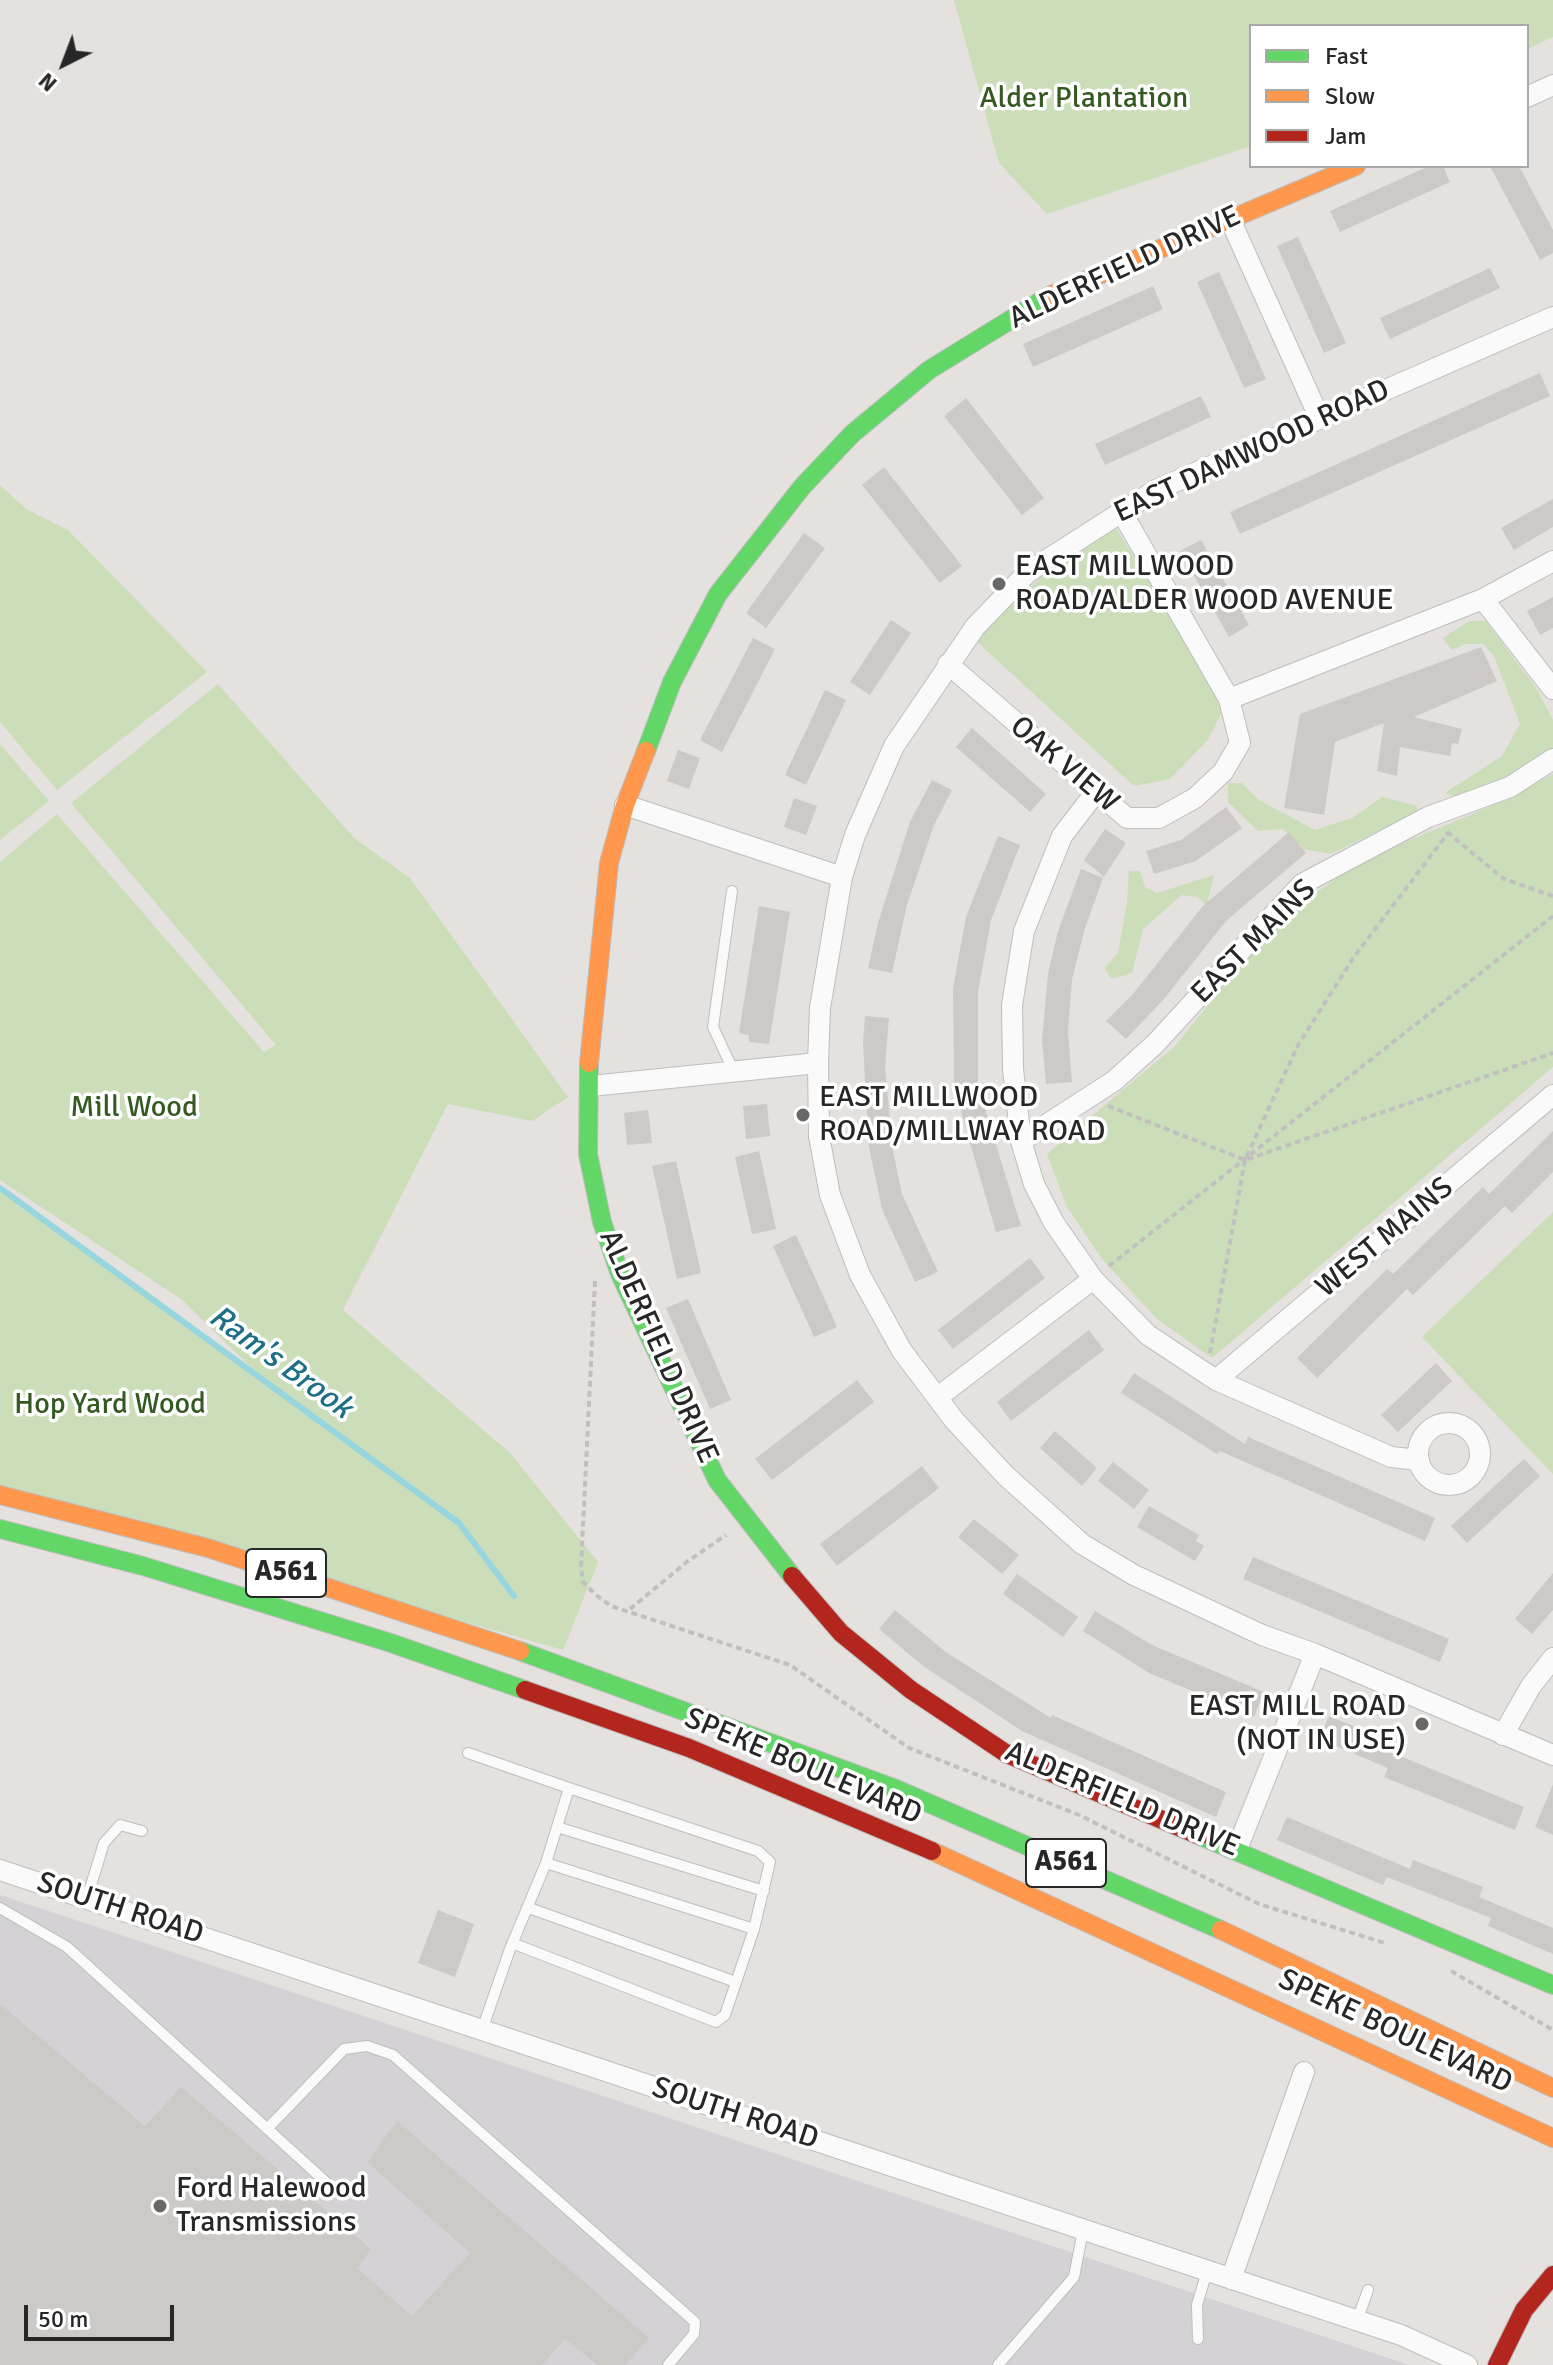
<!DOCTYPE html>
<style>
body{margin:0}
#map{position:relative;width:1553px;height:2365px;overflow:hidden;background:#e4e1de;font-family:Signika,sans-serif}
canvas{display:block}
.legend{position:absolute;left:1249px;top:24px;width:280px;height:144px;box-sizing:border-box;background:#fff;border:2px solid #a9a9a9;margin:0;padding:10px 14px;list-style:none;font-size:24px;color:#272727}
.legend li{display:flex;align-items:center;gap:16px;height:40px}
.legend b{width:40px;border:2px solid #a9a9a9}
.north{position:absolute;left:24px;top:24px;width:80px;height:80px;-webkit-text-stroke:6px #fff;paint-order:stroke;rotate:222deg;font-size:22px;font-weight:700;line-height:32px;text-align:center;color:#272727}
.north::after{content:'';display:block;margin:auto;width:28px;height:36px;background:#272727;clip-path:polygon(50% 0,100% 100%,50% 72%,0 100%)}
.scale{position:absolute;left:24px;top:2305px;width:150px;height:36px;box-sizing:border-box;border:4px solid #272727;border-top:0;padding-left:10px;font-size:24px;line-height:28px;white-space:nowrap;color:#272727;-webkit-text-stroke:6px #fff;paint-order:stroke}
</style>
<div id="map">
<canvas width="1553" height="2365"></canvas>
<ul class="legend">
<li><b style="height:10px;background:#63d668"></b>Fast</li>
<li><b style="height:10px;background:#ff974d"></b>Slow</li>
<li><b style="height:10px;background:#b3261e"></b>Jam</li>
</ul>
<div class="north">N</div>
<div class="scale">50 m</div>
</div>
<script>
const c = document.querySelector('canvas').getContext('2d');
c.lineJoin = 'round';
function fill(path, color) {
  c.fillStyle = color;
  c.fill(path, 'evenodd');
}
function poly(rows) {
  const path = new Path2D();
  for (const r of rows) {
    if (r.length === 3) {
      path.moveTo(r[0] + r[2], r[1]);
      path.arc(r[0], r[1], r[2], 0, 2 * Math.PI);
      continue;
    }
    path.moveTo(r[0], r[1]);
    for (let i = 2; i < r.length; i += 2) path.lineTo(r[i], r[i + 1]);
  }
  return path;
}
function stroke(path, color, width, dash) {
  c.strokeStyle = color;
  c.lineWidth = width;
  c.lineCap = dash ? 'butt' : 'round';
  c.setLineDash(dash || []);
  c.stroke(path);
}
function drawText(font, color, halo, rows, align = 'center') {
  c.font = font + ' Signika,sans-serif';
  c.lineWidth = 7;
  c.setLineDash([]);
  c.textBaseline = 'middle';
  c.strokeStyle = halo;
  c.fillStyle = color;
  for (const [text, x, y, turn = 0] of rows) {
    c.save();
    c.translate(x, y);
    c.rotate((+turn || 0) * Math.PI / 180);
    c.textAlign = isNaN(turn) ? turn : align;
    if (halo) c.strokeText(text, 0, 0);
    c.fillText(text, 0, 0);
    c.restore();
  }
}
fill(poly([
 [0,1895,139,1941,1409,2365,0,2365]
]), '#d4d2d5');
fill(poly([
 [954,0,1553,0,1553,37,1527,49,1527,26,1251,26,1251,146,1047,214,999,163],
 [0,485,26,509,68,530,207,672,57,790,0,722],
 [1116,528,1225,706,1208,740,1170,779,1134,786,975,640,1044,574],
 [1469,621,1486,621,1536,688,1553,720,1553,754,1497,787,1456,797,1445,793,1502,756,1520,724,1494,656,1483,644,1465,644,1452,650,1443,638],
 [218,684,354,838,410,878,568,1097,532,1121,448,1104,343,1310,510,1453,598,1562,563,1650,0,1488,0,1188,264,1380,181,1299,0,1180,0,862,57,814,264,1052,276,1045,71,803],
 [0,744,49,801,0,840],
 [1553,774,1553,1067,1212,1358,1156,1318,1102,1259,1066,1205,1047,1154,1175,1046,1239,967,1303,902,1362,860,1501,802],
 [1228,783,1242,783,1259,800,1315,830,1352,818,1382,797,1417,806,1417,812,1331,854,1304,849,1283,829,1258,831,1228,802],
 [1129,871,1140,871,1145,887,1157,893,1214,875,1208,900,1224,914,1220,918,1197,897,1182,895,1143,929,1132,973,1111,979,1105,968,1118,953,1127,903],
 [1553,1212,1553,1474,1422,1337]
]), '#ccddba');
stroke(poly([
 [0,1188,459,1523,514,1596]
]), '#98d6df', 6);
fill(poly([
 [1429,166,1443,166,1450,182,1340,232,1330,211],
 [1490,166,1519,166,1553,230,1553,253,1540,260],
 [1298,237,1346,343,1324,353,1277,246],
 [1490,268,1500,288,1390,339,1380,318],
 [1219,272,1266,379,1244,388,1197,282],
 [1153,286,1163,309,1033,367,1023,344],
 [1540,373,1550,396,1240,534,1230,512],
 [1201,396,1211,417,1105,465,1095,444],
 [966,398,1044,498,1022,515,944,416],
 [884,467,962,566,940,583,862,485],
 [1553,499,1553,527,1514,550,1501,528],
 [804,533,825,548,766,628,746,613],
 [1201,540,1249,625,1229,637,1180,551],
 [1553,597,1553,628,1540,635,1527,611],
 [891,620,911,633,870,695,850,682],
 [753,638,775,649,722,752,700,740],
 [1481,647,1497,681,1414,717,1462,729,1458,744,1452,743,1450,756,1400,747,1397,776,1377,771,1384,723,1335,742,1324,815,1284,808,1300,714],
 [825,690,846,700,806,785,785,775],
 [972,728,1046,794,1030,812,956,747],
 [678,750,700,758,689,789,667,781],
 [932,780,952,790,934,825,907,905,892,973,868,968,878,923,910,822],
 [794,798,817,806,806,835,784,827],
 [1226,807,1242,828,1196,861,1154,874,1146,851,1181,840],
 [1105,829,1126,843,1104,877,1084,860],
 [1289,832,1306,853,1226,921,1164,999,1126,1039,1106,1021,1133,994,1203,906],
 [998,836,1020,845,991,920,978,992,978,1086,1021,1226,996,1232,954,1088,953,988,966,917],
 [1081,869,1103,878,1085,928,1072,979,1068,1032,1072,1082,1046,1084,1042,1040,1048,974,1058,931],
 [759,906,790,912,769,1044,749,1042,749,1035,739,1033],
 [865,1016,889,1018,885,1067,893,1151,902,1194,938,1272,915,1282,882,1209,869,1147,863,1044],
 [767,1104,770,1136,746,1139,743,1106],
 [648,1110,652,1143,627,1145,624,1113],
 [1553,1131,1553,1172,1512,1213,1505,1206,1413,1295,1407,1289,1317,1378,1297,1358,1387,1269,1393,1274,1483,1187,1489,1194],
 [759,1151,776,1229,752,1234,735,1157],
 [676,1161,701,1273,677,1279,652,1166],
 [796,1235,837,1327,814,1337,773,1246],
 [1030,1258,1045,1278,953,1349,938,1330],
 [688,1299,731,1400,710,1409,666,1308],
 [1089,1330,1104,1350,1011,1421,997,1402],
 [1436,1363,1452,1381,1398,1432,1381,1415],
 [1134,1373,1245,1444,1248,1437,1435,1518,1425,1541,1220,1451,1217,1454,1121,1393],
 [857,1380,874,1402,772,1480,755,1459],
 [1055,1431,1097,1468,1082,1486,1040,1448],
 [1524,1459,1540,1476,1467,1543,1451,1526],
 [1113,1462,1149,1490,1134,1509,1098,1481],
 [922,1466,939,1488,837,1566,820,1544],
 [1149,1506,1199,1535,1196,1541,1204,1546,1195,1561,1137,1527],
 [974,1519,1019,1555,1002,1574,958,1537],
 [1253,1557,1449,1639,1440,1662,1243,1579],
 [1553,1573,1553,1610,1532,1634,1515,1619],
 [1017,1574,1078,1617,1063,1637,1003,1594],
 [895,1610,947,1653,1051,1718,1052,1715,1226,1792,1216,1817,1022,1731,923,1666,879,1629],
 [1095,1611,1152,1645,1264,1692,1254,1717,1149,1673,1083,1631],
 [1329,1716,1382,1738,1378,1747,1524,1807,1515,1830,1384,1777,1388,1768,1319,1739],
 [1553,1784,1553,1835,1535,1827],
 [1287,1817,1410,1869,1413,1860,1483,1887,1479,1897,1553,1928,1553,1954,1488,1926,1491,1918,1387,1877,1383,1885,1277,1840],
 [438,1910,474,1924,455,1977,418,1963],
 [0,2004,145,2126,181,2087,371,2249,357,2268,412,2316,470,2253,367,2162,397,2121,649,2338,625,2365,598,2365,565,2339,542,2365,0,2365]
]), '#ccc9c7');
const lane = poly([
 [732,891,713,1027,733,1070],
 [468,1753,569,1788],
 [557,1827,764,1891],
 [546,1863,754,1929],
 [87,1898,104,1843,120,1825,142,1831],
 [0,1908,67,1947,327,2183],
 [529,1908,736,1982],
 [482,2030,510,1949,546,1863,569,1788,758,1851,770,1862,754,1929,725,2015,716,2022,512,1943],
 [267,2129,344,2049,367,2046,393,2055,695,2322,694,2334,668,2365],
 [1357,2321,1368,2290],
 [1198,2339,1197,2305,1207,2271],
 [998,2365,1074,2277,1083,2230]
]);
const street = poly([
 [1527,97,1553,85],
 [1229,217,1320,419],
 [1553,317,1156,490,1028,572,975,627,894,746,855,835,842,877,820,1008,818,1063,819,1136,830,1195,860,1275,902,1351,954,1420,1006,1476,1082,1544,1134,1575,1262,1635,1315,1654,1553,1755],
 [1483,599,1553,689],
 [948,664,1127,818,1159,818,1195,798,1223,772,1240,743,1229,699,1121,511],
 [1229,699,1483,599,1553,561],
 [1095,793,1062,836,1024,931,1012,1005,1013,1069,1021,1141,1034,1184,1054,1223,1093,1279,1148,1335,1216,1380,1391,1457,1419,1460],
 [625,805,842,877],
 [591,1086,818,1063],
 [1021,1141,1114,1081,1155,1044,1302,884,1428,817,1510,787,1553,759],
 [1216,1380,1553,1095],
 [938,1397,1093,1279],
 [1449,1454,31],
 [1503,1735,1531,1686,1553,1658],
 [1237,1849,1315,1654],
 [0,1870,1401,2335,1467,2365],
 [1231,2279,1304,2072]
]);
const fast = poly([
 [646,751,672,682,718,594,802,487,852,434,929,370,1049,296],
 [589,1063,588,1154,602,1222,620,1274,717,1480,792,1576],
 [0,1529,143,1566,391,1643,525,1690],
 [520,1651,896,1789,1221,1930],
 [1200,1836,1553,1985]
]);
const slow = poly([
 [1049,296,1356,166],
 [589,1063,609,863,625,805,646,751],
 [0,1495,208,1548,520,1651],
 [932,1851,1553,2138],
 [1221,1930,1553,2088]
]);
const jam = poly([
 [792,1576,841,1633,911,1690,1007,1754,1200,1836],
 [525,1690,689,1748,932,1851],
 [1497,2365,1524,2310,1553,2275]
]);
stroke(lane, '#bebebe', 12);
stroke(street, '#bebebe', 22);
stroke(fast, '#bebebe', 20);
stroke(slow, '#bebebe', 20);
stroke(jam, '#bebebe', 20);
stroke(poly([
 [1447,832,1504,879,1553,896],
 [1108,1106,1245,1160,1553,1053],
 [1109,1266,1553,916],
 [595,1281,581,1567,583,1582,596,1595,611,1606,790,1665,909,1748,1079,1815,1259,1904,1385,1943],
 [1210,1353,1245,1160,1298,1045,1354,957,1448,833],
 [630,1609,688,1561,726,1535],
 [1451,1971,1553,2030]
]), '#c1c0c0', 4, [6, 4]);
stroke(lane, '#fbfafa', 10);
stroke(street, '#fbfafa', 20);
stroke(fast, '#63d668', 18);
stroke(slow, '#ff974d', 18);
stroke(jam, '#b3261e', 18);
for (const [x, y, r, color] of [
 [999,584,8,"#696867"],
 [803,1115,8,"#696867"],
 [1422,1724,8,"#696867"],
 [160,2206,8,"#696867"]
]) {
  const dot = new Path2D();
  dot.arc(x, y, r, 0, 2 * Math.PI);
  c.fillStyle = color;
  c.fill(dot);
  stroke(dot, '#fff', 3);
}
for (const [x, y, w] of [
 [286,1573,80],
 [1066,1863,80]
]) {
  const box = new Path2D();
  box.roundRect(x - w / 2, y - 24, w, 48, 6);
  c.fillStyle = '#fff';
  c.fill(box);
  stroke(box, '#272727', 2);
}
drawText('bold 28px', '#272727', null, [
 ["A561",286,1573],
 ["A561",1066,1863]
]);
drawText('30px', '#345a21', '#fff', [
 ["Alder Plantation",1084,99],
 ["Mill Wood",134,1108],
 ["Hop Yard Wood",110,1405]
]);
drawText('30px', '#272727', '#fff', [
 ["ALDERFIELD DRIVE",1125,268,-25],
 ["EAST DAMWOOD ROAD",1252,452,-25],
 ["OAK VIEW",1064,765,40],
 ["EAST MAINS",1254,942,-45],
 ["WEST MAINS",1385,1238,-40],
 ["ALDERFIELD DRIVE",658,1347,66],
 ["SPEKE BOULEVARD",803,1767,23],
 ["ALDERFIELD DRIVE",1122,1800,23],
 ["SOUTH ROAD",120,1909,18],
 ["SPEKE BOULEVARD",1395,2032,25],
 ["SOUTH ROAD",735,2114,18]
]);
drawText('30px', '#272727', '#fff', [
 ["EAST MILLWOOD",1015,567],
 ["ROAD/ALDER WOOD AVENUE",1015,601],
 ["EAST MILLWOOD",819,1098],
 ["ROAD/MILLWAY ROAD",819,1132],
 ["EAST MILL ROAD",1406,1707,"right"],
 ["(NOT IN USE)",1406,1741,"right"],
 ["Ford Halewood",176,2189],
 ["Transmissions",176,2223]
], 'left');
drawText('italic 32px', '#1c6f86', '#fff', [
 ["Ram's Brook",280,1363,36]
]);
</script>
